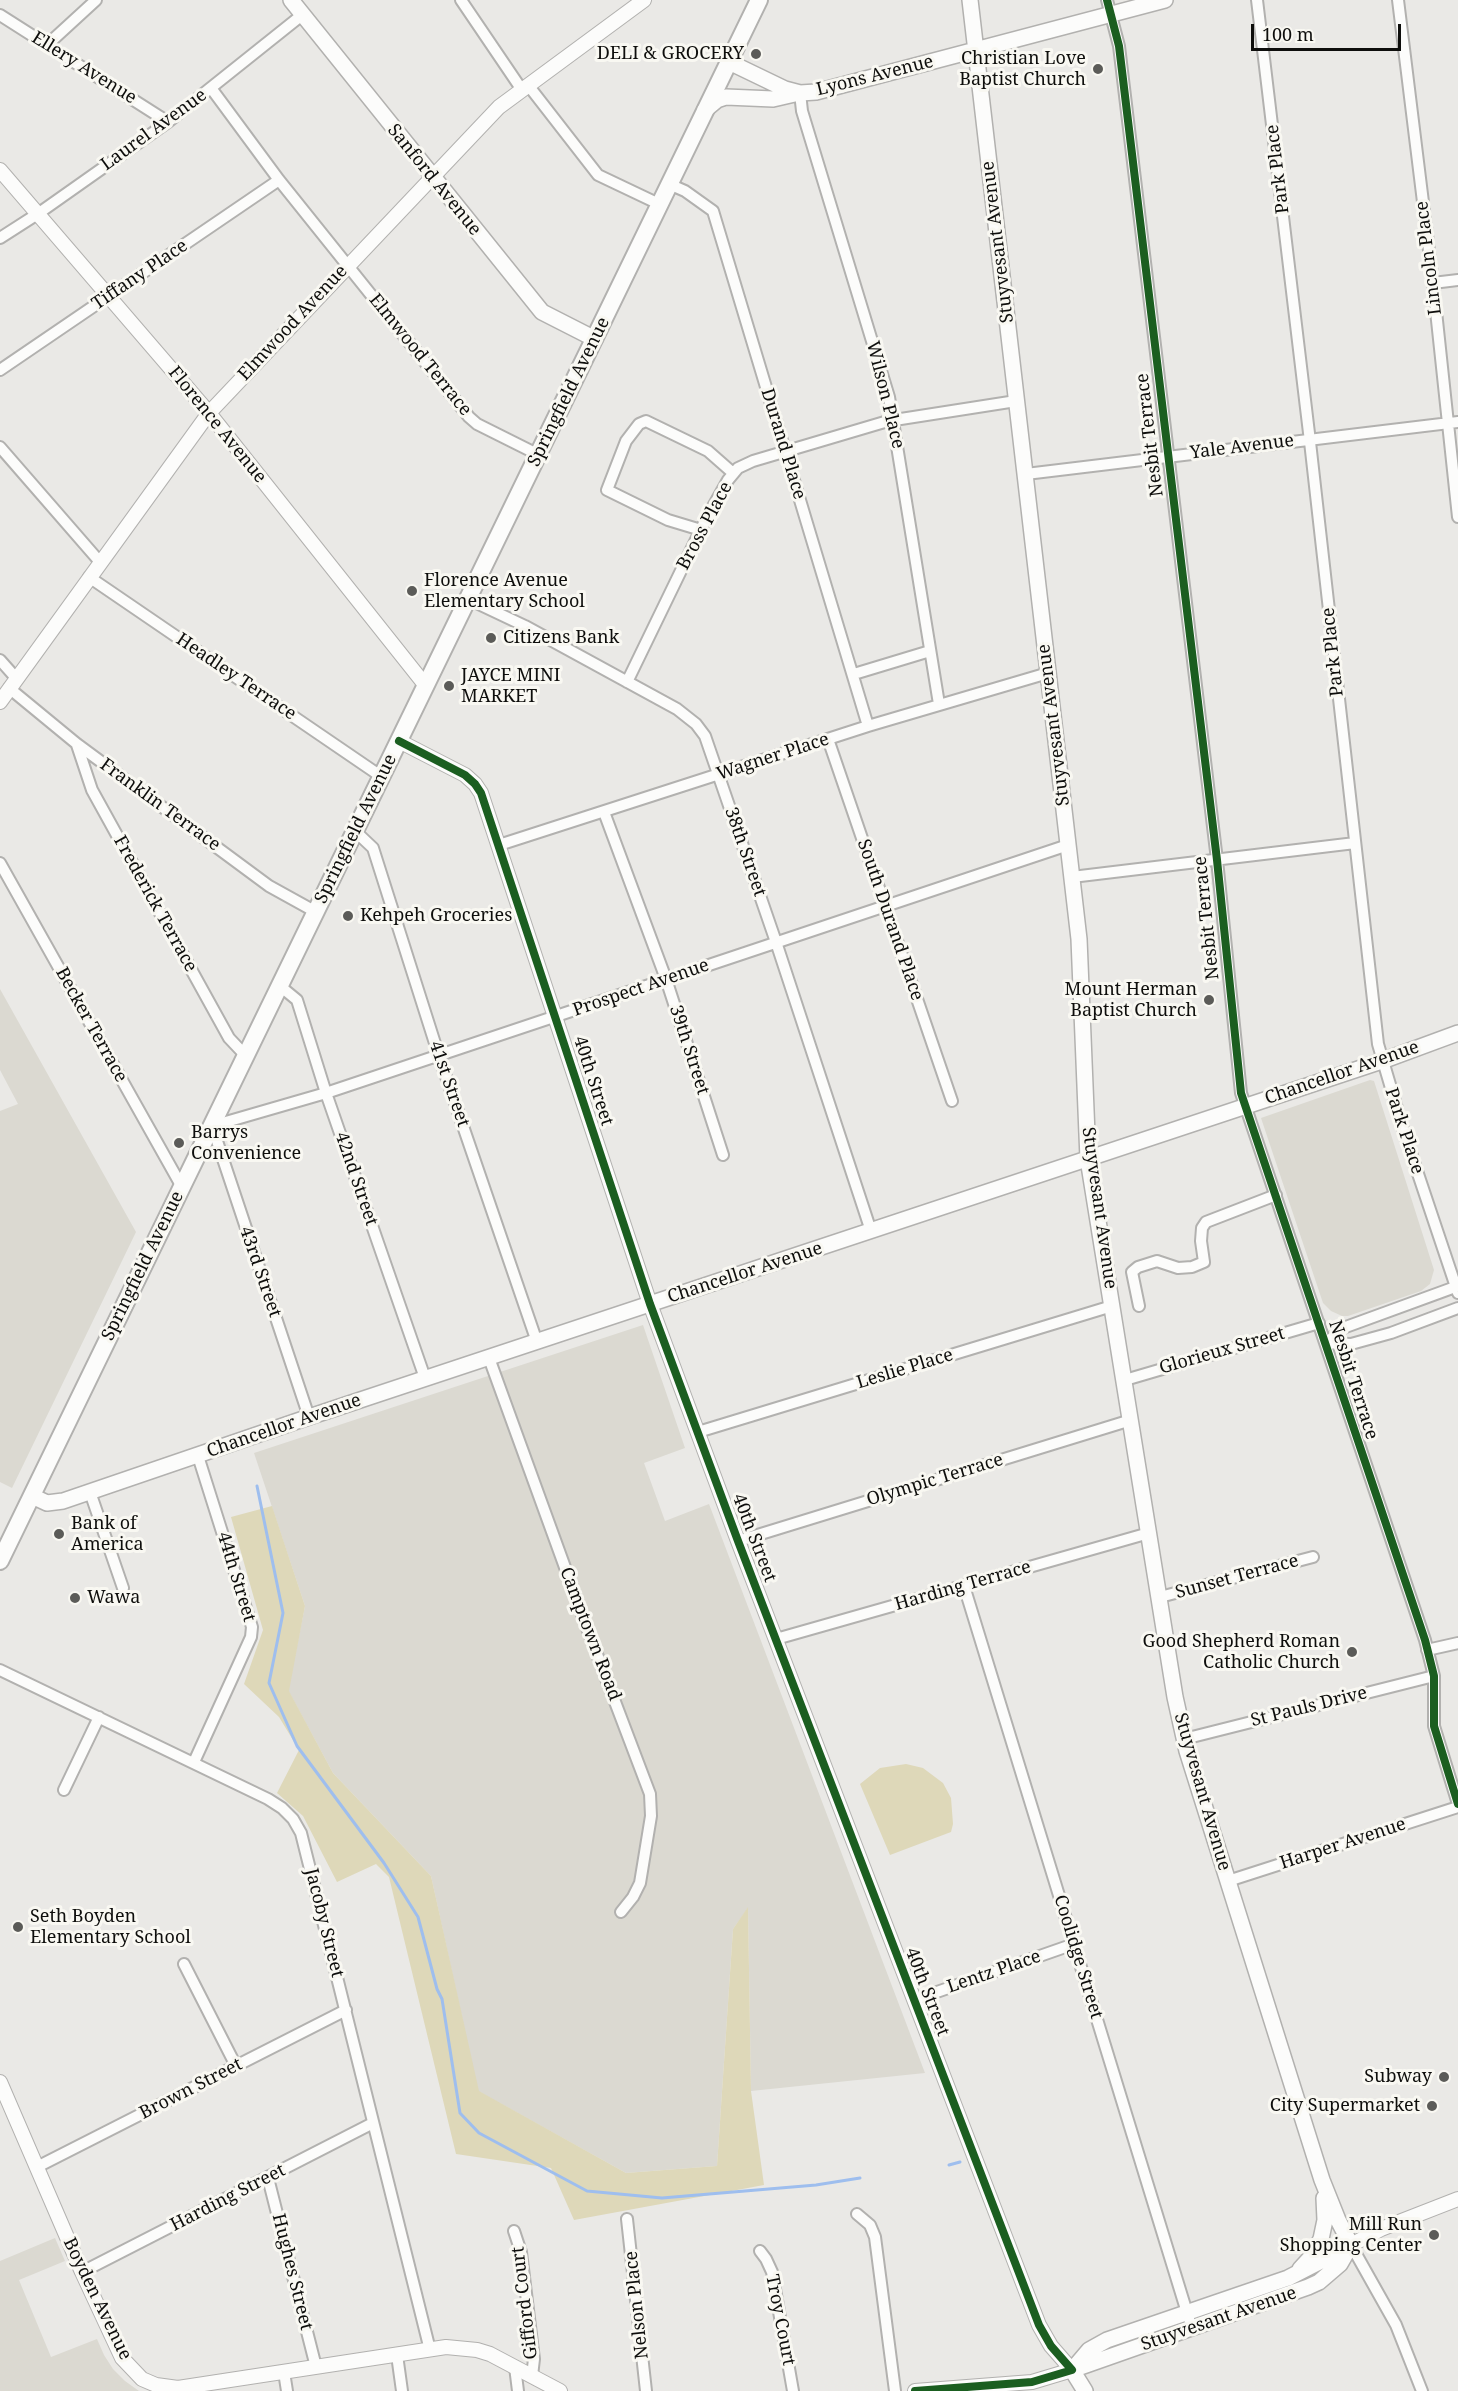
<!DOCTYPE html>
<style>
body{margin:0}
#map{position:relative;width:1458px;height:2391px;overflow:hidden;background:#eae9e6;font-family:"Noto Serif",serif}
canvas{display:block}
.scale{position:absolute;left:1251px;top:24px;width:150px;height:27px;box-sizing:border-box;border:3px solid #0e0e0c;border-top:0;padding-left:8px;font-size:18px;line-height:21px;white-space:nowrap;color:#0e0e0c;-webkit-text-stroke:4px #f9f8f2;paint-order:stroke}
</style>
<div id="map">
<canvas width="1458" height="2391"></canvas>
<div class="scale">100 m</div>
</div>
<script>
const c = document.querySelector('canvas').getContext('2d');
c.lineJoin = 'round';
function fill(path, color) {
  c.fillStyle = color;
  c.fill(path, 'evenodd');
}
function poly(rows) {
  const path = new Path2D();
  for (const r of rows) {
    path.moveTo(r[0], r[1]);
    for (let i = 2; i < r.length; i += 2) path.lineTo(r[i], r[i + 1]);
  }
  return path;
}
function stroke(path, color, width, dash) {
  c.strokeStyle = color;
  c.lineWidth = width;
  c.lineCap = dash ? 'butt' : 'round';
  c.setLineDash(dash || []);
  c.stroke(path);
}
function drawText(font, color, halo, rows, align = 'center') {
  c.font = font + ' "Noto Serif",serif';
  c.lineWidth = 6;
  c.setLineDash([]);
  c.textBaseline = 'middle';
  c.strokeStyle = halo;
  c.fillStyle = color;
  for (const [text, x, y, turn = 0] of rows) {
    c.save();
    c.translate(x, y);
    c.rotate((+turn || 0) * Math.PI / 180);
    c.textAlign = isNaN(turn) ? turn : align;
    if (halo) c.strokeText(text, 0, 0);
    c.fillText(text, 0, 0);
    c.restore();
  }
}
fill(poly([
 [0,989,136,1232,12,1488,0,1482,0,1111,18,1104,0,1070],
 [1370,1080,1374,1081,1434,1270,1430,1284,1421,1291,1348,1316,1342,1316,1331,1311,1323,1303,1261,1118],
 [643,1325,685,1448,644,1463,665,1521,709,1504,925,2073,751,2091,748,1908,733,1929,717,2166,626,2173,478,2091,431,1876,333,1773,288,1690,305,1606,254,1453],
 [55,2238,65,2261,19,2280,51,2357,97,2339,104,2355,113,2369,125,2381,139,2391,0,2391,0,2261]
]), '#dbd9d1');
fill(poly([
 [272,1506,305,1606,289,1691,333,1773,431,1876,479,2091,626,2173,717,2166,733,1929,748,1907,751,2091,764,2185,574,2220,551,2168,456,2154,389,1877,376,1864,337,1882,303,1816,277,1793,299,1750,279,1717,244,1684,263,1630,231,1517],
 [906,1764,923,1768,943,1783,951,1798,953,1824,951,1832,890,1855,860,1784,880,1768]
]), '#ded8b9');
stroke(poly([
 [257,1486,283,1613,269,1683,297,1746,384,1863,418,1917,437,1989,442,1999,460,2113,479,2133,587,2191,662,2198,816,2185,860,2178],
 [949,2165,960,2162]
]), '#9ebeee', 3);
const minor = poly([
 [461,0,522,90],
 [1107,0,1119,46,1217,860,1241,1093,1425,1640,1434,1676,1434,1726,1458,1804],
 [1257,0,1309,433,1378,1044,1404,1132,1458,1293],
 [1398,0,1433,283,1458,517],
 [0,15,168,122],
 [47,45,96,0],
 [528,85,598,175,659,204],
 [211,88,279,180,469,417,477,424,539,455],
 [800,93,802,111,889,397,939,704],
 [669,184,685,191,713,211,868,726],
 [0,238,39,213,168,122,302,15],
 [1433,283,1458,280],
 [0,370,279,180],
 [0,447,100,562],
 [1026,474,1458,422],
 [701,530,668,520,607,490,626,441,639,424,646,421,708,451,733,473],
 [89,577,382,777],
 [468,599,525,626,677,709,696,724,705,736,776,942,871,1231],
 [0,660,16,678],
 [854,674,930,651],
 [627,682,706,519,728,480,738,468,753,461,888,421,1016,401],
 [9,688,77,744,269,886,316,912],
 [828,739,952,1101],
 [77,745,92,790,229,1038,246,1056],
 [604,812,666,979,723,1155],
 [355,831,373,848,439,1056,537,1342],
 [499,845,868,726,1048,673],
 [0,863,182,1187],
 [1072,877,1355,843],
 [280,986,297,1000,326,1093,425,1378],
 [1139,1306,1132,1272,1138,1267,1157,1261,1178,1268,1192,1267,1204,1262,1201,1241,1202,1228,1206,1222,1276,1195],
 [1326,1343,1343,1328,1458,1286],
 [1326,1343,1351,1344,1391,1333,1458,1308],
 [489,1358,587,1628,650,1794,651,1816,640,1883,633,1897,621,1912],
 [1125,1380,1319,1323],
 [309,1417,212,1126,326,1093,1068,845],
 [698,1432,1112,1306],
 [90,1492,123,1588],
 [738,1541,1131,1420],
 [964,1586,1189,2319],
 [1160,1597,1313,1557],
 [776,1639,1149,1533],
 [1427,1650,1458,1643],
 [0,1670,268,1799,282,1808,293,1819,301,1833,430,2350],
 [1184,1739,1434,1676],
 [194,1762,251,1637,252,1627,198,1456],
 [64,1790,99,1717],
 [1228,1881,1458,1807],
 [184,1964,236,2066],
 [914,2000,1074,1944],
 [37,2167,346,2010],
 [268,2178,316,2367],
 [857,2214,870,2225,875,2237,895,2391],
 [627,2219,646,2391],
 [514,2231,521,2252,534,2359,532,2376],
 [1351,2245,1396,2325,1422,2391],
 [760,2251,766,2259,772,2272,793,2391],
 [82,2272,373,2123],
 [397,2355,402,2391],
 [515,2367,518,2391],
 [284,2372,287,2391]
]);
const tertiary = poly([
 [0,170,209,413,426,686],
 [0,702,209,413,499,107,644,0],
 [399,741,465,775,475,784,481,793,650,1304,738,1541,1039,2325,1051,2346,1072,2370,1032,2382,915,2391],
 [0,2082,82,2272,122,2358,142,2379,156,2385,178,2388,446,2347,477,2350,490,2354,560,2391],
 [1351,2245,1381,2229,1458,2199]
]);
const secondary = poly([
 [291,0,542,312,595,339],
 [970,0,1079,939,1088,1159,1175,1697,1187,1751,1322,2180,1338,2220,1351,2245],
 [729,62,785,89,800,93,816,92,1165,0],
 [705,110,717,100,726,97,773,99,799,93],
 [32,1496,47,1503,63,1501,309,1417,1382,1061,1458,1033],
 [1300,2269,1311,2257,1321,2239,1325,2220,1324,2198],
 [1072,2370,1308,2287,1319,2282,1340,2264,1351,2245],
 [1072,2370,1089,2350,1107,2340,1288,2278,1350,2246],
 [1072,2370,1085,2391]
]);
const primary = poly([
 [0,1561,759,0]
]);
stroke(minor, '#b2b1af', 14);
stroke(tertiary, '#b2b1af', 16);
stroke(secondary, '#b2b1af', 18);
stroke(primary, '#b2b1af', 20);
stroke(minor, '#fcfcfb', 10);
stroke(tertiary, '#fcfcfb', 14);
stroke(secondary, '#fcfcfb', 15);
stroke(primary, '#fcfcfb', 16);
stroke(poly([
 [1107,0,1119,46,1217,860,1241,1093,1425,1640,1434,1676,1434,1726,1458,1804],
 [399,741,465,775,475,784,481,793,650,1304,738,1541,1039,2325,1051,2346,1072,2370,1032,2382,915,2391]
]), '#1b5e20', 8);
for (const [x, y, r, color] of [
 [756,54,6,"#5b5b58"],
 [1098,69,6,"#5b5b58"],
 [412,591,6,"#5b5b58"],
 [491,638,6,"#5b5b58"],
 [449,686,6,"#5b5b58"],
 [348,916,6,"#5b5b58"],
 [1209,1000,6,"#5b5b58"],
 [179,1143,6,"#5b5b58"],
 [59,1534,6,"#5b5b58"],
 [75,1598,6,"#5b5b58"],
 [1352,1652,6,"#5b5b58"],
 [18,1927,6,"#5b5b58"],
 [1444,2077,6,"#5b5b58"],
 [1432,2106,6,"#5b5b58"],
 [1434,2235,6,"#5b5b58"]
]) {
  const dot = new Path2D();
  dot.arc(x, y, r, 0, 2 * Math.PI);
  c.fillStyle = color;
  c.fill(dot);
  stroke(dot, '#f9f8f2', 2);
}
drawText('18px', '#0e0e0c', '#f9f8f2', [
 ["DELI & GROCERY",744,54,"right"],
 ["Christian Love",1086,59,"right"],
 ["Baptist Church",1086,80,"right"],
 ["Florence Avenue",424,581],
 ["Elementary School",424,602],
 ["Citizens Bank",503,638],
 ["JAYCE MINI",461,676],
 ["MARKET",461,697],
 ["Kehpeh Groceries",360,916],
 ["Mount Herman",1197,990,"right"],
 ["Baptist Church",1197,1011,"right"],
 ["Barrys",191,1133],
 ["Convenience",191,1154],
 ["Bank of",71,1524],
 ["America",71,1545],
 ["Wawa",87,1598],
 ["Good Shepherd Roman",1340,1642,"right"],
 ["Catholic Church",1340,1663,"right"],
 ["Seth Boyden",30,1917],
 ["Elementary School",30,1938],
 ["Subway",1432,2077,"right"],
 ["City Supermarket",1420,2106,"right"],
 ["Mill Run",1422,2225,"right"],
 ["Shopping Center",1422,2246,"right"]
], 'left');
drawText('18px', '#0e0e0c', '#f9f8f2', [
 ["Ellery Avenue",84,68,32],
 ["Lyons Avenue",875,76,-14],
 ["Laurel Avenue",154,130,-36],
 ["Park Place",1278,169,-97],
 ["Sanford Avenue",434,180,51],
 ["Stuyvesant Avenue",998,242,-97],
 ["Lincoln Place",1429,258,-97],
 ["Tiffany Place",140,275,-34],
 ["Elmwood Avenue",293,323,-47],
 ["Elmwood Terrace",420,355,51],
 ["Springfield Avenue",569,392,-64],
 ["Wilson Place",885,395,76],
 ["Florence Avenue",217,425,51],
 ["Nesbit Terrace",1150,435,-97],
 ["Durand Place",783,444,73],
 ["Yale Avenue",1242,447,-7],
 ["Bross Place",705,526,-62],
 ["Park Place",1333,652,-96],
 ["Headley Terrace",236,677,34],
 ["Stuyvesant Avenue",1054,725,-97],
 ["Wagner Place",773,757,-18],
 ["Franklin Terrace",160,805,36],
 ["Springfield Avenue",356,829,-64],
 ["38th Street",745,852,71],
 ["Frederick Terrace",155,904,61],
 ["Nesbit Terrace",1207,918,-96],
 ["South Durand Place",890,920,71],
 ["Prospect Avenue",641,988,-19],
 ["Becker Terrace",91,1025,61],
 ["39th Street",689,1050,72],
 ["Chancellor Avenue",1342,1073,-19],
 ["40th Street",593,1081,72],
 ["41st Street",449,1084,71],
 ["Park Place",1404,1131,72],
 ["42nd Street",356,1179,71],
 ["Stuyvesant Avenue",1099,1208,82],
 ["Springfield Avenue",143,1266,-64],
 ["43rd Street",260,1272,71],
 ["Chancellor Avenue",745,1273,-18],
 ["Glorieux Street",1222,1351,-16],
 ["Leslie Place",905,1369,-17],
 ["Nesbit Terrace",1353,1380,72],
 ["Chancellor Avenue",284,1426,-19],
 ["Olympic Terrace",935,1480,-17],
 ["40th Street",754,1538,69],
 ["44th Street",236,1577,73],
 ["Sunset Terrace",1237,1577,-15],
 ["Harding Terrace",963,1586,-16],
 ["Camptown Road",590,1634,69],
 ["St Pauls Drive",1309,1707,-14],
 ["Stuyvesant Avenue",1202,1792,74],
 ["Harper Avenue",1343,1844,-18],
 ["Jacoby Street",324,1923,76],
 ["Coolidge Street",1078,1957,73],
 ["Lentz Place",994,1972,-19],
 ["40th Street",927,1992,69],
 ["Brown Street",191,2089,-27],
 ["Harding Street",228,2198,-27],
 ["Hughes Street",292,2272,76],
 ["Boyden Avenue",97,2299,64],
 ["Gifford Court",525,2303,-97],
 ["Nelson Place",637,2305,-96],
 ["Stuyvesant Avenue",1219,2319,-19],
 ["Troy Court",780,2320,79]
]);
</script>
